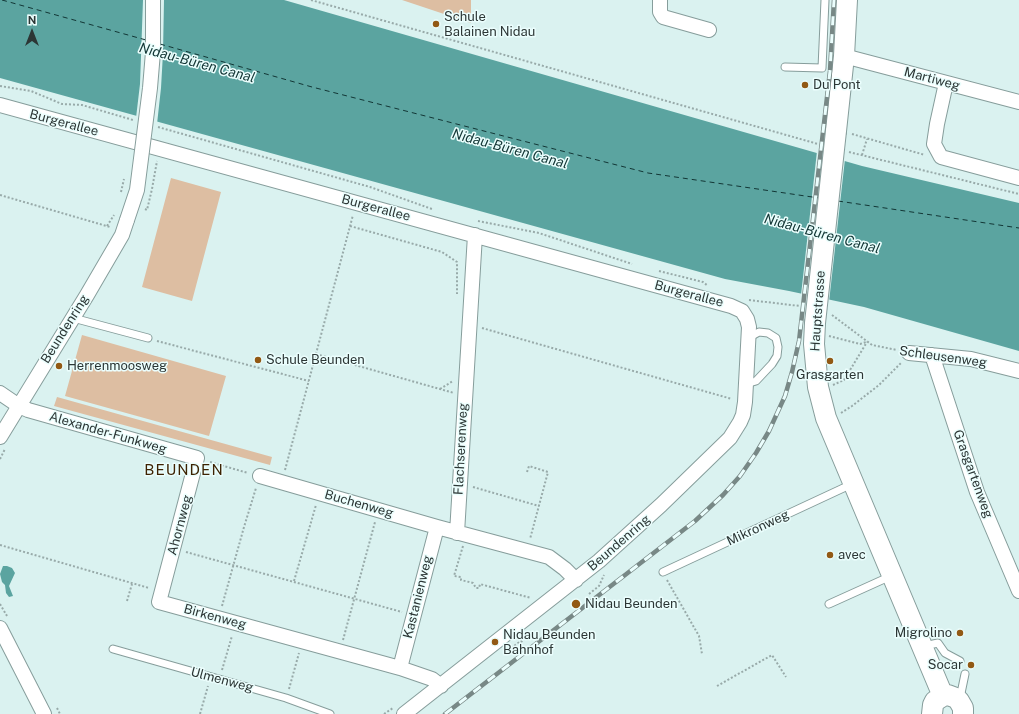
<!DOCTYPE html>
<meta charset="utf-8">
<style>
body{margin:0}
#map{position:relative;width:1019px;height:714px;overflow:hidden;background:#daf2f0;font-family:"Public Sans",sans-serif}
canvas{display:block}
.north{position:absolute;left:12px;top:12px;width:40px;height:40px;-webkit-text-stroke:3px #ebfefd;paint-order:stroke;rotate:0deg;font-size:11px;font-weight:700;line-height:16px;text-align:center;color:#2c3635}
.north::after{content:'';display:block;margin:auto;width:14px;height:18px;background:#2c3635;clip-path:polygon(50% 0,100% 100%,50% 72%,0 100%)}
</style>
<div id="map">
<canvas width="1019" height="714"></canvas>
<div class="north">N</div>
</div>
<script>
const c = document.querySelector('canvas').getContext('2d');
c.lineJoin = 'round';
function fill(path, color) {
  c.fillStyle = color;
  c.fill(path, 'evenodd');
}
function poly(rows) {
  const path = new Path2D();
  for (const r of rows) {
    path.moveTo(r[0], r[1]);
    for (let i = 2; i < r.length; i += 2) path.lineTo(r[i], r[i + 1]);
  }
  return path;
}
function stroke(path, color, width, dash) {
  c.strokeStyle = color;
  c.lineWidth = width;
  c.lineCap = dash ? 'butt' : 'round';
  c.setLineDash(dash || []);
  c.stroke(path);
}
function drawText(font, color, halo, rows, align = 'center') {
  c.font = font + ' "Public Sans",sans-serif';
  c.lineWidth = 3;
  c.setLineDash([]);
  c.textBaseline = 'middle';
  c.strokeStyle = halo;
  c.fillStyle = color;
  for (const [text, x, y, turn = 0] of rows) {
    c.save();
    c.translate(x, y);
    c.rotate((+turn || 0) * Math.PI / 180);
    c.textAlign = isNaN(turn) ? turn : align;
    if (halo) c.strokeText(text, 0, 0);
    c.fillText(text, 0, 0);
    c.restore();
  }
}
fill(poly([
 [402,0,471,0,471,23],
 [171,178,221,192,192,301,142,287],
 [82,335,226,376,209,436,65,396],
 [57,397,272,457,270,465,54,406]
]), '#ddbea2');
fill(poly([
 [0,0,284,0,862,166,1019,203,1019,351,864,307,789,291,725,279,0,78],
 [3,566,7,566,12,568,15,573,9,586,13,596,9,597,6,593,5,585,2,582,0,574]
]), '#5ba4a0');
fill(poly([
 [143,0,164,0,163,53,161,88,157,124,136,118,140,84],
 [817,151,845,159,829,302,801,295]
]), '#daf2f0');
stroke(poly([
 [2,0,146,40],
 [160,44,312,87,648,173,819,198],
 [838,201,1019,228]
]), '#123635', 1, [5, 4]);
const service = poly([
 [785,67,822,68,825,0],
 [73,318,148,338],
 [746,384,756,381,772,364,777,356,778,347,776,338,768,333,759,332,748,338],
 [663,572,852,484],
 [829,604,891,576],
 [924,646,938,643,945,653,960,661],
 [113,649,286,698,330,714],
 [960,698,965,674]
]);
const minor = poly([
 [660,0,660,12,663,17,709,30],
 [844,56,1019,102],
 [946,83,937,124,934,144,941,157,1019,178],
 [0,105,731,306,742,311,747,319,749,327,745,402,743,415,740,422,730,438,661,505,599,561,404,714],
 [909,353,971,359,1019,371],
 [932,355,977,492,1019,591],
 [0,393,19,406,28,410,197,458,159,602,400,668,432,679,441,686],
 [0,437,87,295,122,235,127,220],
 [260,476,437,527,549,557,565,569,576,580],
 [457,533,475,235],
 [0,628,44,714],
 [400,668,437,527]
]);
const secondary = poly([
 [836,131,844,56,847,0],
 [815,323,814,344,818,387,826,418,943,696],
 [932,714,933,705,935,701,943,696,948,695,956,698,959,701,963,708,963,714]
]);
stroke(service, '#869d9b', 9);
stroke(minor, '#869d9b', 16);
stroke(secondary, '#869d9b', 22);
stroke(poly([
 [311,0,818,144],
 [0,86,31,91,62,104,82,105,133,120],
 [158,127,370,187,432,209],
 [852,134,925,155],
 [849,152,1019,194],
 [862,155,867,139],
 [121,192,124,179],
 [0,195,110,227],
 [145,209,147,210,152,189,157,161],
 [478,221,539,233,632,264],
 [107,226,114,215],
 [350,226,442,252,457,262,457,294],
 [659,271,703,282,708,286],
 [749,300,800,306],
 [832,315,872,345,897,350],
 [482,328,732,399],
 [829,336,860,344,866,342],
 [157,341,309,381],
 [316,354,454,393],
 [833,385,844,380,867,342],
 [440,389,453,381],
 [841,413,852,406,879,385,902,362],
 [0,459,5,449],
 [210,462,248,473],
 [285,470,353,215],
 [527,472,529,466,548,472,530,539],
 [473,487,539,506],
 [0,545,149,588],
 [463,546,454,576,461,577,461,580,473,583,476,588,479,588,480,584,531,598],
 [186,552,402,612],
 [667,580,699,636,702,654],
 [294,581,316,505],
 [589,594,599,586,604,575],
 [127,601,132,584],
 [0,604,7,616],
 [222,606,244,527,256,488],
 [343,640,375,522],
 [511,648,521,641,523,643],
 [222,670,232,636],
 [717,686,772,655,786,677],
 [289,689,299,653],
 [57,708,60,714],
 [200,714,208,686],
 [384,714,393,708]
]), '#98aaa9', 2, [2, 2]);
stroke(service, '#fff', 7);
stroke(minor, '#fff', 14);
stroke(secondary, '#fff', 20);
const rail = poly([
 [445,714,695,521,723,495,740,476,756,453,769,431,785,396,792,372,799,341,830,71,834,0]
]);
stroke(rail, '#788886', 4.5);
stroke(rail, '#ebfefd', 3, [9]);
const minorBridge = poly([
 [127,220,137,190,150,88,153,52,153,0]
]);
const secondaryBridge = poly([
 [815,323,836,131]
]);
stroke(minorBridge, '#869d9b', 16, []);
stroke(secondaryBridge, '#869d9b', 22, []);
stroke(minorBridge, '#fff', 14);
stroke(secondaryBridge, '#fff', 20);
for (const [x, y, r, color] of [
 [436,24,4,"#925914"],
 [805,85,4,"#925914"],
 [258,360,4,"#925914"],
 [830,361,4,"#925914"],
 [59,366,4,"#925914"],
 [830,555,4,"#925914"],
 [576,604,5,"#925914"],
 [960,633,4,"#925914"],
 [495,642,4,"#925914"],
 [971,665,4,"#925914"]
]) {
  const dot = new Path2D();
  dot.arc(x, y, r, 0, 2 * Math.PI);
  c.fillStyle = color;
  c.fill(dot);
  stroke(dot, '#ebfefd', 1.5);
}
drawText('13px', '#2c3635', '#ebfefd', [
 ["Schule",444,17],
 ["Balainen Nidau",444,32],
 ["Du Pont",813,85],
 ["Schule Beunden",266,360],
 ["Herrenmoosweg",67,366],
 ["Grasgarten",830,375,"center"],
 ["avec",838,555],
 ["Nidau Beunden",585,604],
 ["Migrolino",952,633,"right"],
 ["Nidau Beunden",503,635],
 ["Bahnhof",503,650],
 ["Socar",963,665,"right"]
], 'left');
drawText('13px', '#2c3635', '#ebfefd', [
 ["Martiweg",932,79,15],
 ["Burgerallee",64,123,15],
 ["Burgerallee",376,208,15],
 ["Burgerallee",689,294,15],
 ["Hauptstrasse",818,311,-86],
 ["Beundenring",65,329,-58],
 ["Schleusenweg",943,357,8],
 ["Alexander-Funkweg",108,433,16],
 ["Flachserenweg",461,449,-87],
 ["Grasgartenweg",973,474,70],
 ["Buchenweg",359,504,16],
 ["Ahornweg",180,525,-75],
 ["Mikronweg",758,528,-25],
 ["Beundenring",619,543,-41],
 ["Kastanienweg",418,597,-76],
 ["Birkenweg",215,617,15],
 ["Ulmenweg",222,680,15]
]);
drawText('italic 14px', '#123635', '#ebfefd', [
 ["Nidau-Büren Canal",197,63,15],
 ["Nidau-Büren Canal",510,149,15],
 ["Nidau-Büren Canal",822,234,15]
]);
c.letterSpacing = '1px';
drawText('15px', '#3d2202', '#ebfefd', [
 ["BEUNDEN",184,470]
]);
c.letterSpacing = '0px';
</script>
